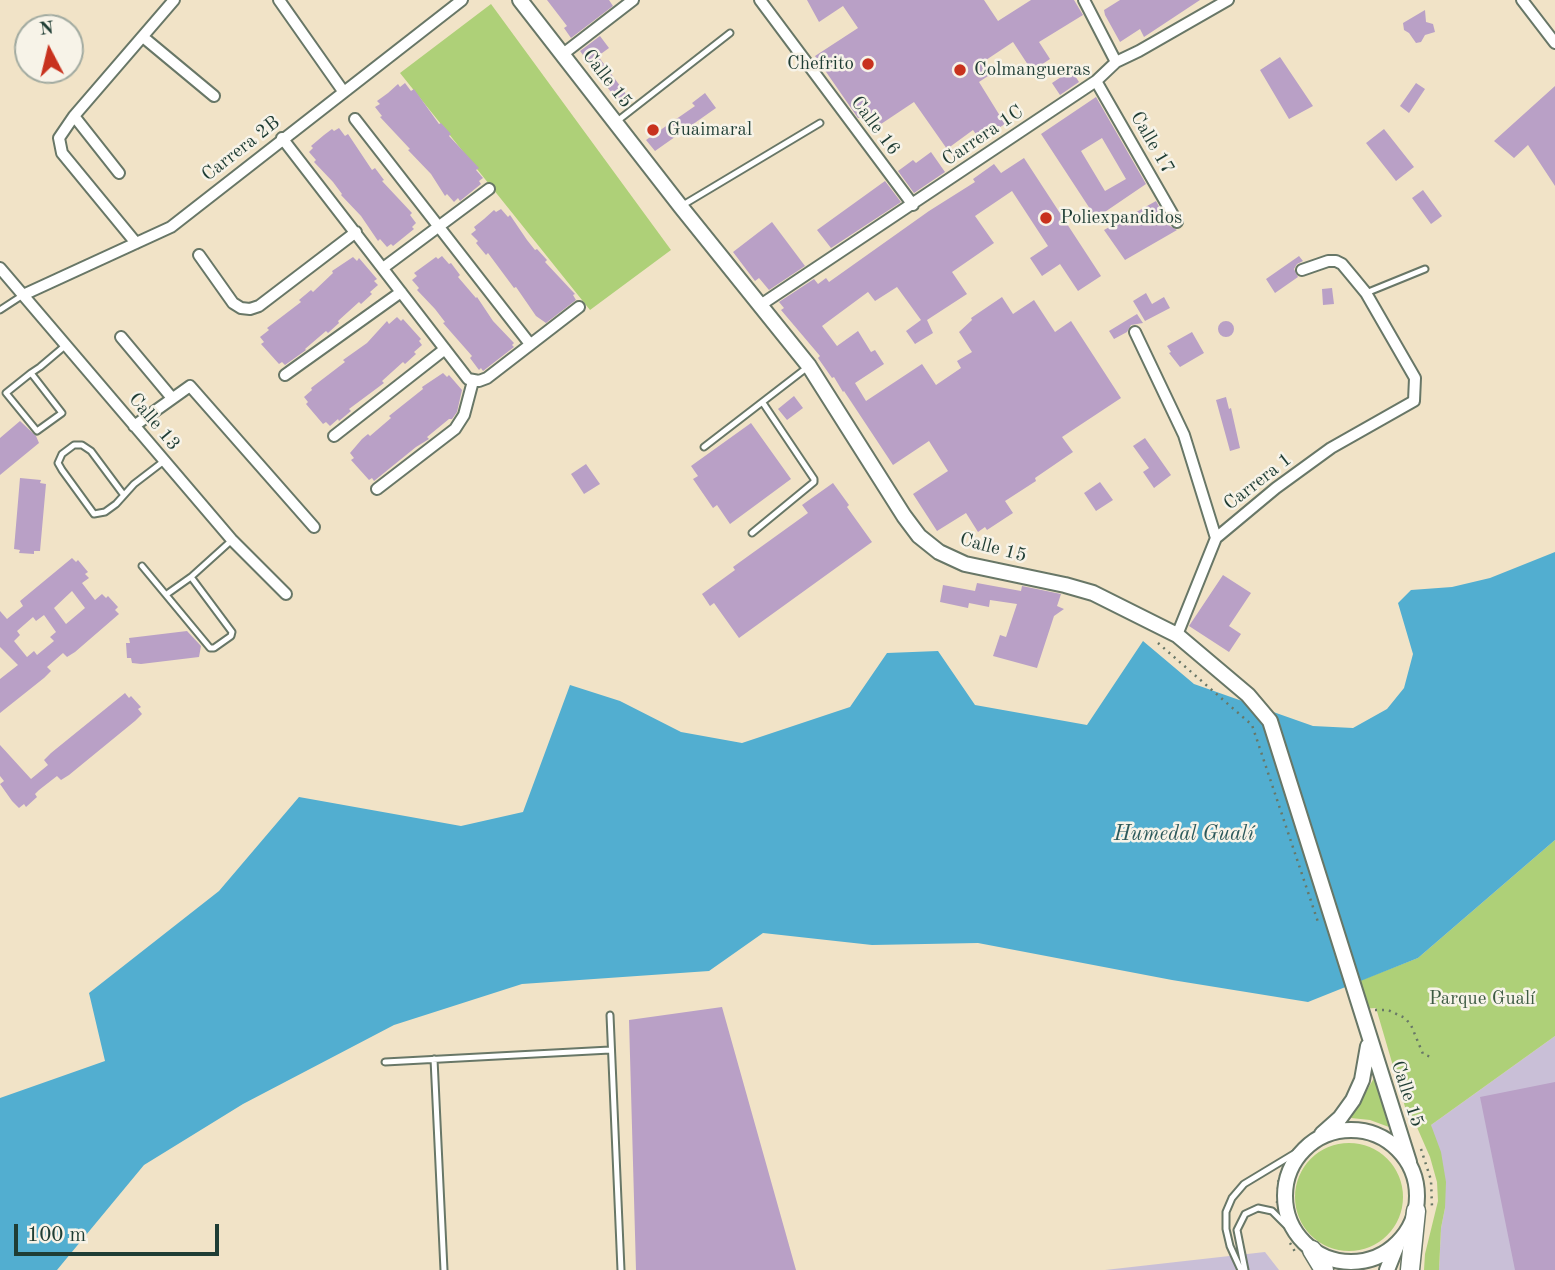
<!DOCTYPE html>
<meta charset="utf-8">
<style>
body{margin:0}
#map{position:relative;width:1555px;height:1270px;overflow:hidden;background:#f1e3c7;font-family:"Old Standard TT",serif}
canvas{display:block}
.north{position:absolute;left:14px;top:14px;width:70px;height:70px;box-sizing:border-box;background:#f7f3e8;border:2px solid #a1aaa0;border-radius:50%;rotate:353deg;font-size:19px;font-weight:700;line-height:28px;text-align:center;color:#1f3d34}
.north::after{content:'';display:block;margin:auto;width:24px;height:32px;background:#c8321e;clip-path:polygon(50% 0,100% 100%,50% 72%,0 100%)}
.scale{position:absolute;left:14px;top:1224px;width:205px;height:32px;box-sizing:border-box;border:4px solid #1f3d34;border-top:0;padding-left:9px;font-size:21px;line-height:24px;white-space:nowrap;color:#1f3d34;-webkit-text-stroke:5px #f7f3e8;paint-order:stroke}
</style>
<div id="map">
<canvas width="1555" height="1270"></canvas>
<div class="north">N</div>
<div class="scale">100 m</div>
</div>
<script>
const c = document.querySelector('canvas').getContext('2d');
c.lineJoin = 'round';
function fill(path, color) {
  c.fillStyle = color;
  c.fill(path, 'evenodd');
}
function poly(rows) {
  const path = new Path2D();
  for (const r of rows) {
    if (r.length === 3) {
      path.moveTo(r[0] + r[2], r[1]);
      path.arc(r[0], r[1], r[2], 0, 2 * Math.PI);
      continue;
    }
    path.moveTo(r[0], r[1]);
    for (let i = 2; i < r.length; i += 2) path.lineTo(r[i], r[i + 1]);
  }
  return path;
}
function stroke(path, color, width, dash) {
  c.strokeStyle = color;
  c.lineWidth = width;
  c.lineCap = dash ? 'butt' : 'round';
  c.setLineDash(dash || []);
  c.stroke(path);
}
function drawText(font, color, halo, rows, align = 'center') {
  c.font = font + ' "Old Standard TT",serif';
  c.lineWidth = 5;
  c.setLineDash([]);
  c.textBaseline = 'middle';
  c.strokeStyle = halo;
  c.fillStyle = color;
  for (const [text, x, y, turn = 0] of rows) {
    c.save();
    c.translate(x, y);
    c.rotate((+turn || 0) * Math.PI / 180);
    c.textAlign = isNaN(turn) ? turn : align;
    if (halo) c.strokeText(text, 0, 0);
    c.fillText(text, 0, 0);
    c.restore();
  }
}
fill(poly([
 [1555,1036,1555,1270,1439,1270,1441,1228,1445,1208,1431,1125],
 [1265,1252,1279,1270,1105,1270]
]), '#c9bfd7');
fill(poly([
 [491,4,671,250,590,310,400,73],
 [1555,840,1555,1036,1431,1125,1441,1152,1446,1182,1445,1208,1441,1228,1439,1270,1424,1270,1425,1254,1438,1201,1437,1182,1430,1157,1416,1125,1408,1117,1376,1008,1360,1009,1359,981,1418,958],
 [1374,1078,1389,1127,1370,1120,1351,1118],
 [1349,1197,54]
]), '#aed078');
fill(poly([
 [1555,552,1555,840,1418,958,1308,1002,1172,980,978,943,872,945,763,933,709,971,522,984,394,1025,243,1104,144,1165,57,1270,0,1270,0,1098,105,1061,89,993,219,891,299,797,461,826,523,812,570,685,620,701,681,732,742,743,850,707,887,653,938,651,975,705,1087,725,1143,641,1194,684,1313,726,1353,728,1387,709,1404,688,1413,654,1398,603,1411,590,1452,587,1490,578]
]), '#52aed0');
fill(poly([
 [547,0,609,0,613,6,571,38,564,28,567,26],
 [807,0,984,0,998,21,1031,0,1074,0,1083,15,1039,42,1050,59,1032,71,1013,42,983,62,991,74,979,82,1005,124,980,140,973,130,947,149,914,102,872,130,862,117,858,118,815,56,858,28,843,6,819,22],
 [1120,0,1200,0,1144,37,1140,29,1120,42,1105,15,1104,10],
 [1425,10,1426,22,1433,24,1435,32,1425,35,1421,42,1416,43,1409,33,1404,30,1403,23],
 [600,36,609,48,598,56,629,98,620,104,580,51],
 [1280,57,1313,106,1289,119,1260,70],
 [1068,65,1079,82,1060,95,1052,83,1061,77,1057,72],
 [405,83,411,91,414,89,439,124,441,123,451,134,449,136,479,168,476,170,483,178,479,181,481,184,460,201,458,198,454,202,447,194,445,196,431,174,408,150,410,149,380,117,382,116,375,107,380,104,377,101,388,93,398,84,400,87],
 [1416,83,1425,89,1409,113,1400,106],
 [1555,86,1555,186,1528,145,1514,158,1494,141],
 [705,93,716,108,655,151,646,140,695,106,692,103],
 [1096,97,1146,184,1096,218,1041,134],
 [1102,138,1126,179,1105,191,1081,151],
 [339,128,345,136,348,134,372,170,375,168,384,180,382,181,412,213,410,215,416,223,412,227,414,229,393,246,391,244,387,247,380,239,378,241,361,216,341,195,342,194,333,182,314,162,316,160,309,152,313,148,311,146,324,135,332,129,334,131],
 [1384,129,1414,167,1396,181,1366,143],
 [931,152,945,172,914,193,898,171,913,160,916,163],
 [1024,158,1101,276,1078,291,1060,264,1042,276,1030,258,1048,246,1012,191,975,216,994,243,952,272,967,294,927,320,933,333,915,344,906,331,921,320,897,287,875,301,868,292,822,326,837,346,858,331,871,352,875,350,884,364,855,383,866,401,922,364,936,385,961,368,957,361,972,352,959,332,972,320,971,318,1002,297,1013,314,1034,300,1055,332,1071,321,1121,398,1062,437,1073,452,1035,478,1036,481,1005,501,1013,513,987,530,985,527,978,532,966,513,937,531,913,494,948,471,929,441,893,465,844,391,843,392,834,377,832,378,818,358,820,356,781,310,784,308,779,302,814,279,818,284,826,278,829,282,929,211,975,182,973,179,994,164,1001,173],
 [885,181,901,202,831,248,817,230],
 [1423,190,1442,216,1431,224,1412,198],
 [1156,201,1170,226,1177,230,1125,260,1104,230],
 [501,209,508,217,510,215,527,240,535,250,537,249,547,260,545,262,575,294,573,295,576,300,546,323,536,316,516,287,514,288,488,253,486,255,476,243,478,241,471,234,476,230,474,227,484,219,494,210,496,212],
 [772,222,805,266,769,290,759,278,755,281,733,252],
 [442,256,449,264,451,263,460,275,458,277,476,298,477,297,493,321,514,343,512,345,514,347,483,371,481,368,479,370,470,358,472,356,443,323,445,322,435,309,417,290,419,288,412,280,417,276,414,273,436,257,438,259],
 [1299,256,1303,261,1297,264,1294,269,1298,277,1275,293,1266,279],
 [353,257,357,261,359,258,377,279,374,281,378,285,370,292,372,294,361,304,359,302,338,321,339,323,328,333,326,331,305,349,306,350,285,365,282,362,279,364,261,344,264,342,260,337,269,330,267,328,301,302,299,300,311,290,313,292,333,273,332,271],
 [1332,288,1334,304,1323,305,1322,289],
 [1146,293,1152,304,1164,297,1170,308,1145,321,1133,301],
 [1137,314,1143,323,1131,325,1127,332,1114,339,1109,331],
 [397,317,401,321,403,319,421,339,419,341,422,345,414,352,416,354,405,364,403,362,382,381,384,383,349,409,351,411,339,421,338,419,330,426,326,422,323,424,306,404,308,402,304,397,312,390,311,388,345,362,343,360,367,343,387,321,389,324],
 [1226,329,8],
 [1192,332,1204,353,1180,367,1169,353,1171,352,1167,346],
 [443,373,447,377,449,375,462,390,457,412,452,419,449,419,427,437,429,439,416,447,374,481,372,478,369,480,351,460,354,458,350,453,362,439,368,434,370,436,391,418,389,416,423,389,422,387],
 [794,396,803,408,787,420,778,409],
 [1226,397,1229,409,1231,408,1240,448,1230,451,1216,400],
 [20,421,36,436,39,443,0,475,0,438],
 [751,423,791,479,730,524,717,505,713,508,693,479,698,476,691,466],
 [1145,438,1171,475,1154,488,1143,472,1149,468,1133,446],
 [586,464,600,484,584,494,571,474],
 [20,478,41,480,40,483,46,484,40,551,34,551,34,554,19,553,20,550,14,549],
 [1100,482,1113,500,1096,511,1084,493],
 [833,483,849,505,847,507,872,542,739,638,714,603,710,606,702,594,735,570,733,567,808,513,802,505],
 [72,558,76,562,78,560,88,572,85,574,89,578,82,583,95,600,102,594,106,598,108,596,118,607,115,610,119,614,75,652,67,657,63,653,47,667,51,671,44,678,0,713,0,679,18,665,0,647,0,611,7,619,23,606,20,601],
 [72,591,85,608,66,624,54,608],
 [44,615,56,632,50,637,54,641,37,655,34,651,27,657,14,641,20,635,17,631,33,617,36,621],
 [1223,575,1251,593,1229,626,1241,634,1229,652,1189,626],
 [977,583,1021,591,1022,586,1061,594,1057,606,1064,609,1054,616,1037,668,993,656,1000,635,1006,637,1017,604,990,600,989,607,969,603,968,608,940,602,943,585,975,591],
 [187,631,201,646,199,657,141,664,132,663,131,658,127,658,126,643,130,643,129,638],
 [125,693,129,698,131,696,141,707,138,709,142,714,135,721,69,775,61,780,57,776,39,790,35,794,37,797,26,807,24,804,19,808,12,801,0,784,4,781,0,776,0,745,31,779,48,765,44,760,51,753],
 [722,1007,796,1270,636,1270,629,1020],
 [1555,1082,1555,1270,1515,1270,1480,1097]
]), '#b9a0c6');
const service = poly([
 [616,122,730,33],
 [683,205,820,123],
 [1366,293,1425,269],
 [0,310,23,295],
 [31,373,62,413,37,431,6,393,31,373,40,367,66,345],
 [704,447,809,366],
 [123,494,91,451,82,445,74,445,62,454,58,463,62,470,94,514,105,512,116,504,134,484,164,461],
 [752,533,814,482,814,479,763,403],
 [142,566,210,648,214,648,231,636,232,632,191,577,232,540],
 [167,594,191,577],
 [610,1015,621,1270],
 [434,1059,444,1270],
 [385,1062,610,1050],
 [1241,1270,1230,1246,1226,1229,1226,1212,1232,1198,1244,1184,1307,1146],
 [1245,1270,1237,1230,1245,1214,1258,1208,1272,1211,1299,1238]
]);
const minor = poly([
 [279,0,343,91],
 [760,0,913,205],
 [1084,0,1116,62],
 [1522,0,1555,43],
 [143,37,214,96],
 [563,54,633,0],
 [1096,81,1177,222],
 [74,116,119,173],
 [355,119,530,344],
 [282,138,468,379,479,381,487,378,579,307],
 [136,243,62,153,59,138,74,116,174,0],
 [199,255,233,303,241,308,250,309,259,306,356,232],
 [0,268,232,540,286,594],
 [383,268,489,189],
 [23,295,171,227,462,0],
 [759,306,1096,81,1116,62,1139,51,1228,0],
 [1135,332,1184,435,1216,538],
 [121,337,172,398],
 [285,375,401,292],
 [134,426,190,386,314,527],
 [334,436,445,349],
 [377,489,455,429,464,415,473,381],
 [1177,635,1216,538,1276,488,1331,448,1414,401,1415,378,1366,293,1352,276,1342,264,1336,261,1328,261,1302,270]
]);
const tertiary = poly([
 [520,0,681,207,809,366,904,516,919,536,939,552,965,564,1065,585,1093,593,1177,635,1248,695,1270,721,1409,1162],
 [1351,1196,66],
 [1322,1134,1340,1118,1353,1100,1362,1080,1368,1046],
 [1387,1270,1397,1245]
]);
const primary = poly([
 [1312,1250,1324,1270],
 [1410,1270,1416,1211]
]);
stroke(service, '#687767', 9);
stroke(minor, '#687767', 14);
stroke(tertiary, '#687767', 18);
stroke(primary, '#687767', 21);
stroke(poly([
 [1158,643,1252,725,1318,922],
 [1375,1010,1388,1010,1405,1018,1411,1025,1423,1054,1431,1057],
 [1421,1149,1431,1180,1432,1207],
 [1277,1203,1279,1175],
 [1290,1243,1297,1255]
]), '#687767', 2.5, [2, 5]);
stroke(service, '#fff', 5);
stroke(minor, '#fff', 10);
stroke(tertiary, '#fff', 14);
stroke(primary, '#fff', 18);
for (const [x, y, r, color] of [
 [868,64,7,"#c8321e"],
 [960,70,7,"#c8321e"],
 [653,130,7,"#c8321e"],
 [1046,218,7,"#c8321e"]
]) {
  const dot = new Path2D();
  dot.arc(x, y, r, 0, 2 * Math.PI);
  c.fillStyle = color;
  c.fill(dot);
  stroke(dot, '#f7f3e8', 2.5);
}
drawText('19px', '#1f3d34', '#f7f3e8', [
 ["Chefrito",854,64,"right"],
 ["Colmangueras",974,70],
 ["Guaimaral",667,130],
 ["Poliexpandidos",1060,218]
], 'left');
drawText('19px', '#1f3d34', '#f7f3e8', [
 ["Calle 15",607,79,52],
 ["Calle 16",875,126,53],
 ["Carrera 1C",983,136,-34],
 ["Calle 17",1152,143,60],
 ["Carrera 2B",241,149,-38],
 ["Calle 13",154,422,50],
 ["Carrera 1",1258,482,-38],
 ["Calle 15",993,548,15],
 ["Calle 15",1407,1094,72]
]);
drawText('19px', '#3c5a42', '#f7f3e8', [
 ["Parque Gualí",1482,999]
]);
drawText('italic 21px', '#2c595b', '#f7f3e8', [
 ["Humedal Gualí",1184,834]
]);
</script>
